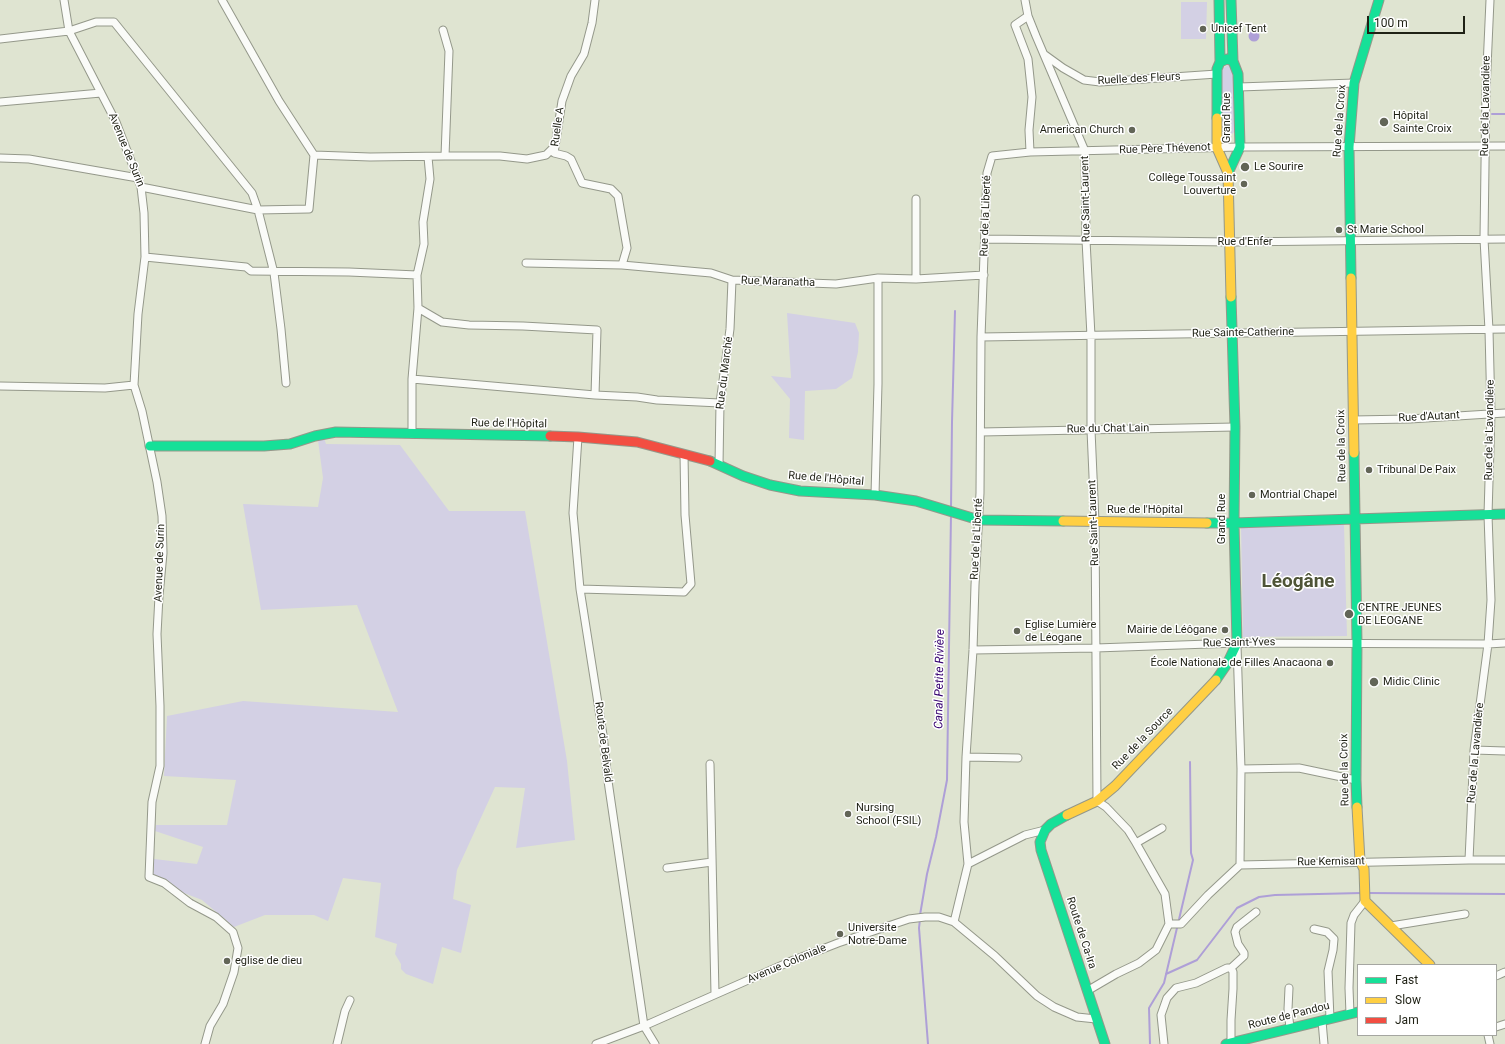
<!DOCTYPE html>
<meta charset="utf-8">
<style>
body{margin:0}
#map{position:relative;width:1505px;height:1044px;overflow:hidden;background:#dfe4d1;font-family:Roboto,sans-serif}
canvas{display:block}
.legend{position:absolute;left:1357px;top:964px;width:140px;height:72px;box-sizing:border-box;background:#fff;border:1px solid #a5a6a1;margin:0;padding:5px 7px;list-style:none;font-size:12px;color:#1f2115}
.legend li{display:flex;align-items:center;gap:8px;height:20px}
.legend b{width:20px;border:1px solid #a5a6a1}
.scale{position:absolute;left:1367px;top:16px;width:98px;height:18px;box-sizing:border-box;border:2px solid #1f2115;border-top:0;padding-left:5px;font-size:12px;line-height:14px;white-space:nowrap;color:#1f2115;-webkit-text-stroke:3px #fff;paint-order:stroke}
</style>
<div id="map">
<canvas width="1505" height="1044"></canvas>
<ul class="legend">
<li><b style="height:5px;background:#16e098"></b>Fast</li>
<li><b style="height:5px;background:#ffcf43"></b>Slow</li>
<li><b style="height:5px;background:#f24e42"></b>Jam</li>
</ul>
<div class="scale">100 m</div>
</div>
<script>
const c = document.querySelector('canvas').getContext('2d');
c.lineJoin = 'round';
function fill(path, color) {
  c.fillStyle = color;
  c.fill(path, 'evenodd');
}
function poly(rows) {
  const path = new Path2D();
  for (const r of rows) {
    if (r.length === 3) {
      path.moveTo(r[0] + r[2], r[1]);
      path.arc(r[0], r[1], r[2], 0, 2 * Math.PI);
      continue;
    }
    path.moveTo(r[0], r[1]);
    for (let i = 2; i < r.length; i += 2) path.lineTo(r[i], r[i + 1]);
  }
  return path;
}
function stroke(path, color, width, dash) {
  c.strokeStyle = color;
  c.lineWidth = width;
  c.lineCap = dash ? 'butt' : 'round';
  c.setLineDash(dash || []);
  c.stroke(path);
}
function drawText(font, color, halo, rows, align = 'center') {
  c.font = font + ' Roboto,sans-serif';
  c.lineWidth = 3;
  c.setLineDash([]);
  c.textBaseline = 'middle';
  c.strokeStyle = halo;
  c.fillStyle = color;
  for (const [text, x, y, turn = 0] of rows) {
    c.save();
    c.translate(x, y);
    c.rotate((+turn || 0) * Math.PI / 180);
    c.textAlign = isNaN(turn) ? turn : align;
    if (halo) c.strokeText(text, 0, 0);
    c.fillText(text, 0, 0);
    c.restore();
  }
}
fill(poly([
 [1181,2,1207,2,1206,39,1181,39],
 [1228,65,1232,67,1235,72,1235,131,1232,134,1228,135,1222,130,1221,74,1222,69],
 [787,313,855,323,859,333,858,352,852,378,836,389,805,391,804,440,789,438,790,399,771,376,791,378],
 [324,438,326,444,400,445,449,511,525,511,567,761,575,840,516,848,525,788,495,787,457,870,453,899,471,905,461,953,442,947,433,984,406,974,401,969,401,964,395,954,397,944,375,937,381,883,343,878,328,921,314,915,265,915,234,927,202,900,184,893,153,874,154,859,197,864,203,847,155,831,156,825,227,825,236,780,164,776,167,716,243,701,398,712,357,605,261,610,243,504,318,507,323,478,318,440],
 [1344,525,1347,636,1243,637,1241,526]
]), '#d3d0e4');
fill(poly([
 [1254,36,5.5]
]), '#ae9fd7');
stroke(poly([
 [1492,114,1505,114],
 [951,508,952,422,955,311],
 [1368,893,1505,894],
 [920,915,927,874,936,837,947,780,951,514],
 [920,919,919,928,928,1044],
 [1166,974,1197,960,1237,908,1259,897,1275,895,1362,893],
 [1150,1044,1149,1008,1164,983,1193,860,1191,853,1190,762]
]), '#ae9fd7', 2);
const street = poly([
 [64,0,69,31,116,122,141,187,144,213,145,257,138,314,134,385,142,411,157,482,162,516,163,553,159,596,157,634,160,706,160,766,152,802,149,877,164,883,190,903,216,917,233,932,238,948,234,972,223,1004,210,1026,205,1044],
 [595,0,592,23,584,54,571,76,562,101,554,153,566,156,571,159,582,183,611,189,618,196,627,248,622,265],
 [1025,0,1028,16,1036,36,1085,151,1086,240,1091,336,1091,430,1095,522,1097,801,1106,807,1128,830,1136,843,1165,894,1169,924,1156,950,1139,963,1116,974,1087,991],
 [1028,16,1015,25,1028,59,1032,97,1029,130,1030,152],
 [443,30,449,51,445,156],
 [0,39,69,31,96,22,114,22,252,193,258,210,274,273,281,329,286,383],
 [1045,55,1063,68,1084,80,1100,82,1217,74],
 [1239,87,1354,83],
 [0,102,101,93],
 [314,155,370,157,445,156,500,156,527,159,546,155,555,146],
 [428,157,430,179,423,222,424,244,417,275,418,308,412,379,595,395,637,397,657,400,720,403],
 [0,158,29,159,138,178],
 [141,187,258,210,309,209,314,155,279,101,222,0],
 [916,199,916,279],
 [985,239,1231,242,1505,239],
 [145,257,246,267,251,271,349,272,417,275],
 [526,263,622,265,711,273,732,280,836,284,878,278,916,279,984,275],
 [418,308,442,322,469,325,523,326,597,330,595,395],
 [981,337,1505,329],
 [0,386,105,388,134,385],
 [1353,420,1410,419,1505,413],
 [981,432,1235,427],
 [412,434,412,379],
 [578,437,573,513,580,589,603,735,608,781,644,1026,655,1044],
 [719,465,720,403,730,329,732,280],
 [875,495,878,384,878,278],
 [580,589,684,592,691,584,685,515,684,454],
 [1237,645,1241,769,1240,865],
 [973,650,1096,648,1237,643,1488,644,1505,643],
 [1474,750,1505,751],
 [966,757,1018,758],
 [710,764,715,994],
 [1241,769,1299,768,1356,780],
 [1136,843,1162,828],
 [1469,860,1474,750,1488,644,1491,600,1488,515,1491,413,1489,330,1484,239,1486,90,1490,0],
 [968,864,1025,835,1045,830],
 [667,868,712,862],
 [954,922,968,864,964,822,966,757,973,650,975,585,980,493,981,337,987,173,992,156,1030,152,1240,147,1505,146],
 [1169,924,1181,924,1208,895,1240,865,1469,860,1505,860],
 [1391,926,1465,914],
 [1314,929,1327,932,1334,939,1333,950,1328,971,1330,1019],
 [1496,976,1505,972],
 [1289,988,1288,1009,1290,1028],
 [1350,1014,1349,988,1351,923,1354,915,1365,901],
 [1322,1021,1324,1044],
 [1496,1027,1505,1024],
 [1488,1035,1490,1044],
 [1231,1042,1231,1020,1233,989,1233,972,1231,968],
 [337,1044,345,1011,350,1000],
 [596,1044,644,1026,789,962,838,943,909,919,925,917,939,917,954,922,995,956,1037,996,1054,1007,1077,1017,1096,1019],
 [1164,1044,1161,1015,1167,998,1176,988,1196,983,1227,968,1231,968,1244,956,1244,953,1238,944,1235,932,1237,927,1256,912]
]);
const fast = poly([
 [1219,0,1220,62],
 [1231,0,1233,61],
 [1217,118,1217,69,1220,62,1227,59,1233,61,1238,74,1240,147,1228,173],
 [1351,278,1349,147,1354,83,1379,0],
 [150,446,264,446,290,444,315,436,336,432,550,436],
 [1354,453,1357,643,1356,780,1357,807],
 [710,461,743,476,770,485,800,491,875,495,916,501,979,520,1063,521],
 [1207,523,1234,523,1505,514],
 [1216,680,1227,664,1237,643,1234,523,1235,427,1231,297],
 [1067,815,1051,824,1045,830,1040,842,1041,850,1105,1044],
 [1226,1044,1358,1012]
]);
const slow = poly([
 [1217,118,1217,148,1228,173,1231,297],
 [1351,278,1354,453],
 [1063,521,1207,523],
 [1357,807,1360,861,1364,869,1365,901,1430,965],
 [1067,815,1097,801,1115,786,1216,680]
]);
const jam = poly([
 [550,436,578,437,637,442,710,461]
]);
stroke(street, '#94988a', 9);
stroke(fast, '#94988a', 11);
stroke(slow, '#94988a', 11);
stroke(jam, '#94988a', 11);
stroke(street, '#fafbf8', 7);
stroke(fast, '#16e098', 9);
stroke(slow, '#ffcf43', 9);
stroke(jam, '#f24e42', 9);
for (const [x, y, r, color] of [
 [1203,29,4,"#626557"],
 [1384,122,5,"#626557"],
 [1132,130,4,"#626557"],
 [1245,167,5,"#626557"],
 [1244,184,4,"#626557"],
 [1339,230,4,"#626557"],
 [1369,470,4,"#626557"],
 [1252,495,4,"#626557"],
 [1349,614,5,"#626557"],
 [1225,630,4,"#626557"],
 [1017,631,4,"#626557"],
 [1330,663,4,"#626557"],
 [1374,682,5,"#626557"],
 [848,814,4,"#626557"],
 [840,934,4,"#626557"],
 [227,961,4,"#626557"]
]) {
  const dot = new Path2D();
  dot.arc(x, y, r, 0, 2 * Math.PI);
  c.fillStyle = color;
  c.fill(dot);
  stroke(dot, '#fff', 1.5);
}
drawText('11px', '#1f2115', '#fff', [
 ["Unicef Tent",1211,29],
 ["Hôpital",1393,116],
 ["Sainte Croix",1393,129],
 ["American Church",1124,130,"right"],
 ["Le Sourire",1254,167],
 ["Collège Toussaint",1236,178,"right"],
 ["Louverture",1236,191,"right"],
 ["St Marie School",1347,230],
 ["Tribunal De Paix",1377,470],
 ["Montrial Chapel",1260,495],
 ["CENTRE JEUNES",1358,608],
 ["DE LEOGANE",1358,621],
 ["Eglise Lumière",1025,625],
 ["de Léogane",1025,638],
 ["Mairie de Léôgane",1217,630,"right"],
 ["École Nationale de Filles Anacaona",1322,663,"right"],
 ["Midic Clinic",1383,682],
 ["Nursing",856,808],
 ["School (FSIL)",856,821],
 ["Universite",848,928],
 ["Notre-Dame",848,941],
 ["eglise de dieu",235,961]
], 'left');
drawText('11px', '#1f2115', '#fff', [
 ["Ruelle des Fleurs",1139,79,-3],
 ["Rue de la Lavandière",1486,106,-89],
 ["Grand Rue",1227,118,-90],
 ["Rue de la Croix",1340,121,-86],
 ["Ruelle A",558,127,-82],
 ["Rue Père Thévenot",1165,149,-2],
 ["Avenue de Surin",126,150,68],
 ["Rue Saint-Laurent",1086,199,-91],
 ["Rue de la Liberté",986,216,-88],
 ["Rue d'Enfer",1245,242],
 ["Rue Maranatha",778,282,2],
 ["Rue Sainte-Catherine",1243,333,-1],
 ["Rue du Marché",725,373,-83],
 ["Rue d'Autant",1429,417,-3],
 ["Rue de l'Hôpital",509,424,1],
 ["Rue du Chat Lain",1108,429,-1],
 ["Rue de la Lavandière",1490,430,-89],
 ["Rue de la Croix",1342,446,-91],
 ["Rue de l'Hôpital",826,479,5],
 ["Rue de l'Hôpital",1145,510],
 ["Grand Rue",1222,519,-90],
 ["Rue Saint-Laurent",1094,523,-92],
 ["Rue de la Liberté",977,539,-87],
 ["Avenue de Surin",160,563,-88],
 ["Rue Saint-Yves",1239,643,-1],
 ["Rue de la Source",1143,739,-46],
 ["Route de Belvald",603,742,83],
 ["Rue de la Lavandière",1476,753,-85],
 ["Rue de la Croix",1345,770,-91],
 ["Rue Kernisant",1331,862,-1],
 ["Route de Ca-Ira",1081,933,72],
 ["Avenue Coloniale",787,964,-23],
 ["Route de Pandou",1289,1016,-14]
]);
drawText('italic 12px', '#360270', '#fff', [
 ["Canal Petite Rivière",940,679,-89]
]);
drawText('bold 19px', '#4e5437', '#fff', [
 ["Léogâne",1298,582]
]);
</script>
